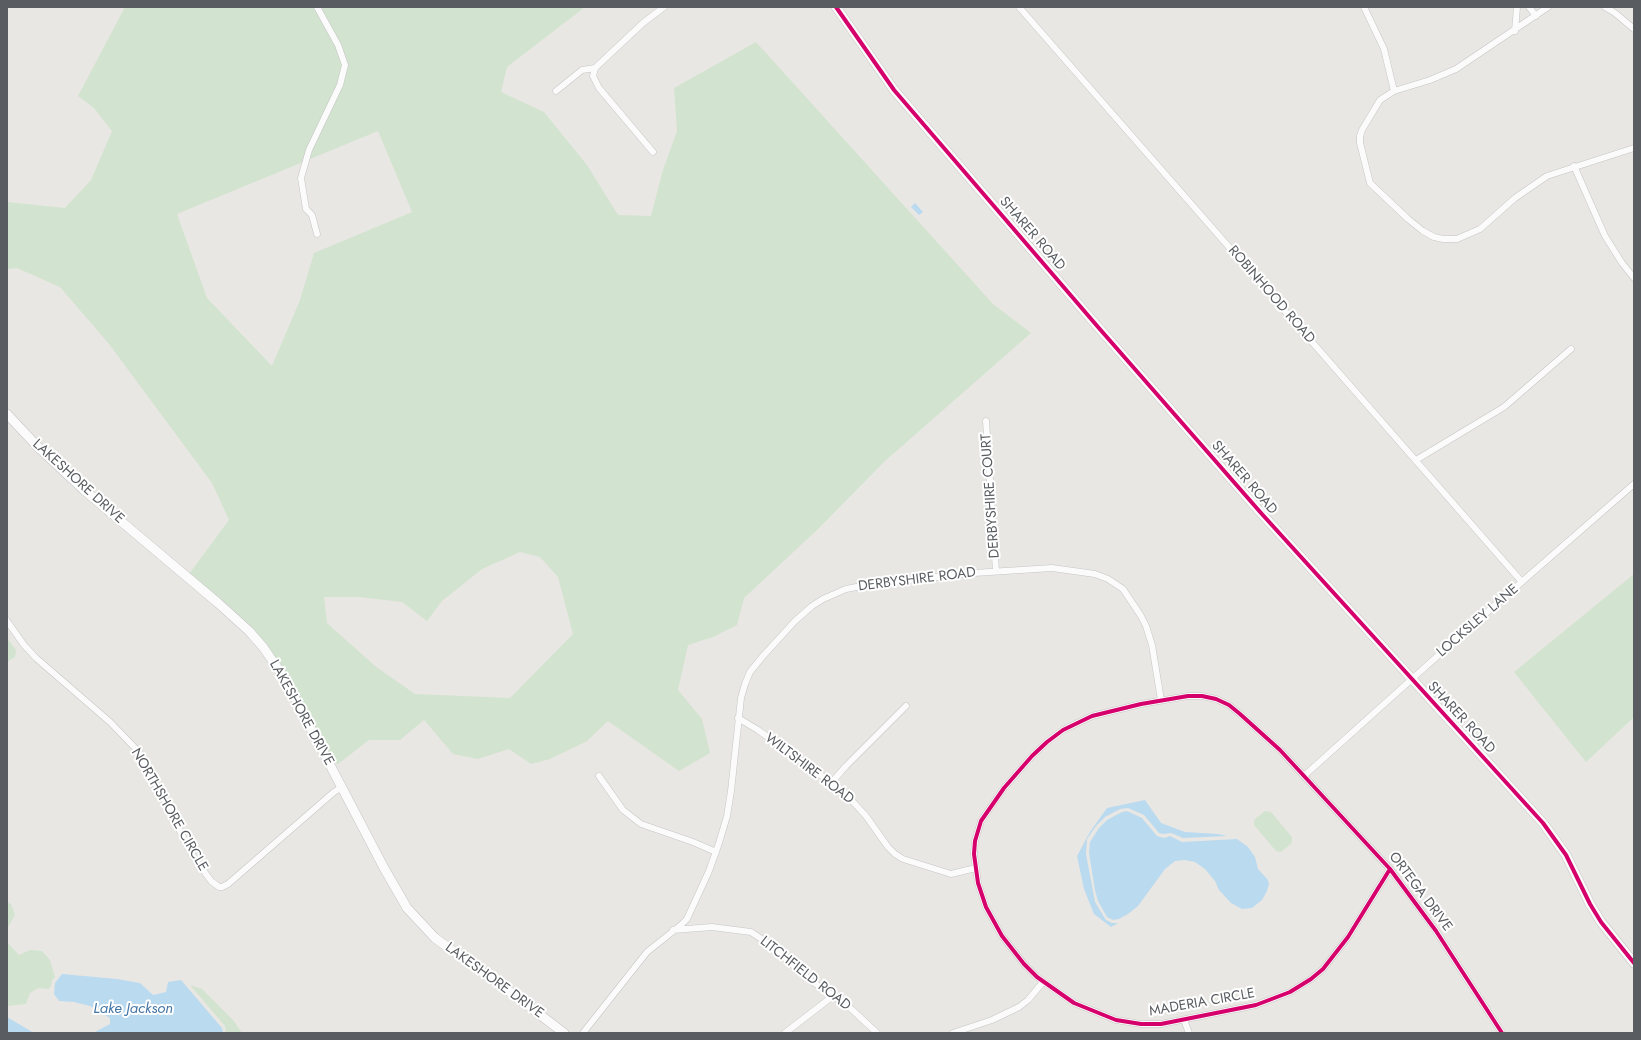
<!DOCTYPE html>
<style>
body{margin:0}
#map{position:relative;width:1641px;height:1040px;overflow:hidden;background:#e9e7e3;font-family:Jost,sans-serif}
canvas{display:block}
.frame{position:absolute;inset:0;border:8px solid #595c60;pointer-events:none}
</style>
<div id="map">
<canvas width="1641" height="1040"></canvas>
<div class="frame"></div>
</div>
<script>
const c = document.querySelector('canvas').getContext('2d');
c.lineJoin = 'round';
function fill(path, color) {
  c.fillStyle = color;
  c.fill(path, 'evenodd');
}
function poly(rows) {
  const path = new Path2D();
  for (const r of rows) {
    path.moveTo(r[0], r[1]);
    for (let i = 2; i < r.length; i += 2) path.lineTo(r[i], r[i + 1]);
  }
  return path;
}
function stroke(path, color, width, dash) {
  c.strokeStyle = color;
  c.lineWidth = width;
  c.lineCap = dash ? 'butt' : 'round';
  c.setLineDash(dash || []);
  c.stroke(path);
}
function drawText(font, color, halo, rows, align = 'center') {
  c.font = font + ' Jost,sans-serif';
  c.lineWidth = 4;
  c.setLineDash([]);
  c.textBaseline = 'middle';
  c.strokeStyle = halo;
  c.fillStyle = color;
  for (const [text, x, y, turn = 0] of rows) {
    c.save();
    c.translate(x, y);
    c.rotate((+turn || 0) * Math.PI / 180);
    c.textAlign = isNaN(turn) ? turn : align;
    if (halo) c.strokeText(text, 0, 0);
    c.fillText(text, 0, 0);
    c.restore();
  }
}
fill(poly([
 [125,7,585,7,507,67,501,92,544,112,587,165,618,215,651,216,663,170,677,131,674,88,756,42,993,304,1031,333,885,461,816,531,744,598,737,625,713,637,688,645,678,690,702,719,710,753,679,771,608,721,587,741,550,759,531,764,509,749,478,759,453,754,424,720,400,740,369,740,338,764,334,763,288,677,266,645,189,574,229,520,212,483,109,344,60,287,17,268,7,269,7,202,65,208,91,180,112,131,94,108,78,96],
 [378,131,412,212,314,253,300,300,272,366,207,298,177,214],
 [520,552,540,557,558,577,573,634,510,698,415,694,375,666,327,623,324,597,359,597,402,602,427,621,442,601,482,569],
 [1634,574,1634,717,1586,762,1514,672],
 [7,638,16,650,15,657,7,662],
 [1265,811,1271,812,1292,837,1292,843,1281,852,1276,851,1254,825,1254,820],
 [7,902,11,904,15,915,7,929],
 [7,942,19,955,30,950,42,951,50,960,55,977,52,980,51,986,49,989,38,988,30,993,26,1004,7,1006],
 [190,985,202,989,233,1020,242,1033,226,1033,225,1026]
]), '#d2e3cf');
fill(poly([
 [915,203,923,212,919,215,911,207],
 [1145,800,1161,823,1185,832,1218,834,1227,836,1183,838,1171,833,1163,834,1159,833,1144,815,1128,808,1120,809,1105,817,1096,826,1087,839,1086,854,1095,902,1106,920,1112,923,1118,923,1111,927,1094,914,1084,889,1077,856,1090,832,1107,808],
 [1127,811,1142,818,1157,836,1164,838,1170,836,1182,842,1237,839,1248,847,1255,857,1258,869,1268,880,1269,884,1267,891,1262,900,1252,908,1242,909,1231,903,1219,890,1215,881,1205,869,1195,862,1185,860,1175,861,1165,869,1138,906,1128,914,1119,919,1113,920,1107,917,1098,901,1095,890,1089,853,1090,842,1099,828,1107,820,1122,812],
 [62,974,117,979,140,983,153,995,166,992,168,982,181,980,222,1028,223,1033,93,1033,110,1024,110,1018,90,1006,74,1002,59,1001,54,994,55,983],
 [7,1017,34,1033,7,1033]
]), '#badaf0');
const street = poly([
 [1019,7,1522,582],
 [1364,7,1384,49,1394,91],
 [1529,7,1536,16],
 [1548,7,1456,69,1430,80,1394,91,1380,100,1362,130,1360,136,1360,143,1370,183,1408,219,1423,231,1434,237,1443,239,1457,239,1480,229,1515,198,1547,176,1634,148],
 [1605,7,1615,13,1634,29],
 [1515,31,1517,7],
 [595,68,593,76,599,88,653,152],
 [556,91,582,70,595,68,643,23,664,7],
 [1574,166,1605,236,1622,263,1634,278],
 [317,234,312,215,306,209,301,178,309,150,340,85,345,65,338,45,317,7],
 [986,421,996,571],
 [1416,460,1504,407,1571,349],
 [7,621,24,645,36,658,110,722,139,752,193,856,211,881,219,887,222,887,228,884,334,792,342,787],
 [738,718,758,730,843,791,866,816,888,847,895,854,903,859,951,874,976,868],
 [1305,775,1462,634,1634,484],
 [599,776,623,810,641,824,693,842,716,852],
 [832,782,846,766,906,706],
 [1390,869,1348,937,1323,969,1311,979,1290,992,1256,1005,1161,1024,1141,1024,1116,1020,1074,1003,1037,977,1024,964,1002,936,986,907,978,883,974,854,975,841,981,821,1004,788,1032,756,1047,742,1063,730,1092,716,1141,704,1188,696,1202,696,1216,699,1229,705,1240,714,1280,750,1390,869,1436,931,1502,1033],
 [673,930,712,927,751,932,766,942,810,980,847,1005,877,1033],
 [1184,1020,1189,1033],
 [583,1033,647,952,681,925,687,919,709,871,719,843,727,816,731,791,741,698,745,684,750,672,763,656,795,621,812,606,823,599,846,589,872,584,974,573,1052,568,1095,574,1108,579,1123,589,1141,616,1146,626,1152,645,1161,700],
 [785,1033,833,996],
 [953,1033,992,1020,1019,1007,1028,1000,1043,982]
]);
const secondary = poly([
 [836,7,894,90,1098,327,1261,513,1543,823,1566,855,1590,904,1601,922,1634,963],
 [7,414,38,447,84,490,218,603,249,631,263,647,285,679,384,868,407,908,435,938,514,995,564,1033]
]);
stroke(street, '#c5c5c5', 7);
stroke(secondary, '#c5c5c5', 10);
stroke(street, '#fcfbfb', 6);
stroke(secondary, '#fcfbfb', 9);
stroke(poly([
 [836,7,894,90,1098,327,1261,513,1543,823,1566,855,1590,904,1601,922,1634,963],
 [1390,869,1348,937,1323,969,1311,979,1290,992,1256,1005,1161,1024,1141,1024,1116,1020,1074,1003,1037,977,1024,964,1002,936,986,907,978,883,974,854,975,841,981,821,1004,788,1032,756,1047,742,1063,730,1092,716,1141,704,1188,696,1202,696,1216,699,1229,705,1240,714,1280,750,1390,869,1436,931,1502,1033]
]), '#d6006c', 4);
drawText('14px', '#595c60', '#fff', [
 ["SHARER ROAD",1032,234,49],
 ["ROBINHOOD ROAD",1271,295,49],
 ["SHARER ROAD",1244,478,49],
 ["LAKESHORE DRIVE",78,482,42],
 ["DERBYSHIRE COURT",991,496,-94],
 ["DERBYSHIRE ROAD",917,580,-7],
 ["LOCKSLEY LANE",1478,621,-41],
 ["LAKESHORE DRIVE",301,713,61],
 ["SHARER ROAD",1461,718,47],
 ["WILTSHIRE ROAD",809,769,37],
 ["NORTHSHORE CIRCLE",169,810,60],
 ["ORTEGA DRIVE",1420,892,53],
 ["LITCHFIELD ROAD",805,974,38],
 ["LAKESHORE DRIVE",494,981,36],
 ["MADERIA CIRCLE",1202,1003,-10]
]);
drawText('italic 15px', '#4676a5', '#fff', [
 ["Lake Jackson",133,1009]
]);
</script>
